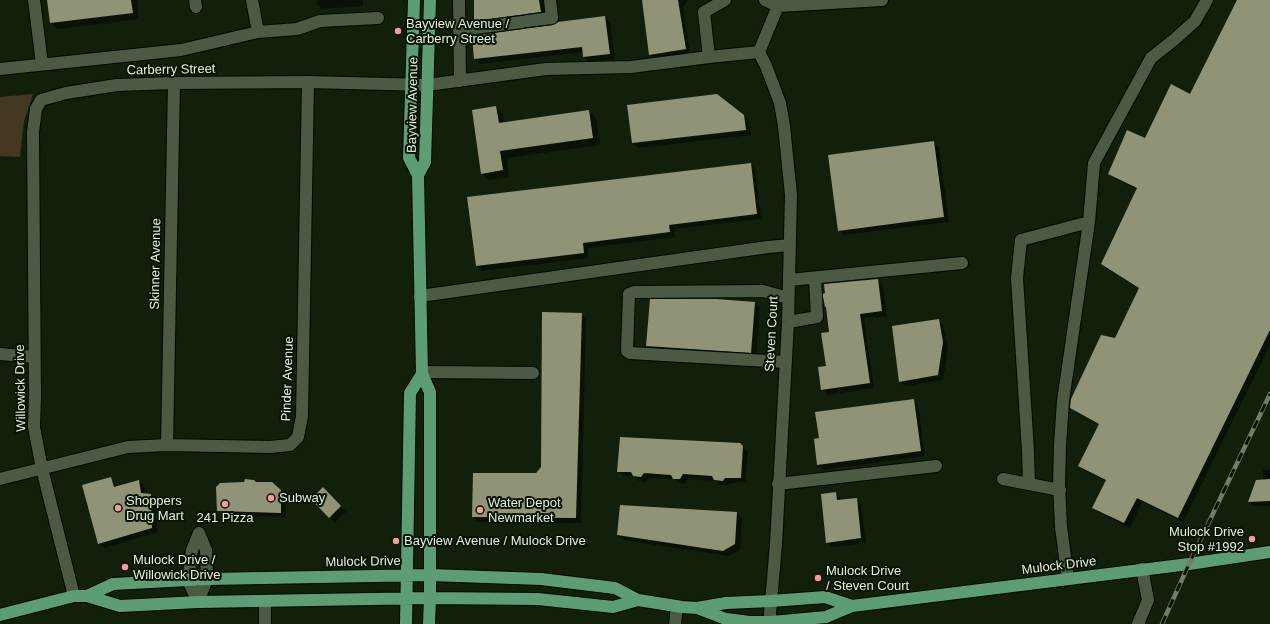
<!DOCTYPE html>
<style>
body{margin:0}
canvas{display:block;background:#121f0b}
</style>
<canvas width="1270" height="624"></canvas>
<script>
const c = document.querySelector('canvas').getContext('2d');
c.lineJoin = 'round';
function fill(path, color) {
  c.fillStyle = color;
  c.fill(path, 'evenodd');
}
function poly(rows) {
  const path = new Path2D();
  for (const r of rows) {
    path.moveTo(r[0], r[1]);
    for (let i = 2; i < r.length; i += 2) path.lineTo(r[i], r[i + 1]);
  }
  return path;
}
function stroke(path, color, width, dash) {
  c.strokeStyle = color;
  c.lineWidth = width;
  c.lineCap = dash ? 'butt' : 'round';
  c.setLineDash(dash || []);
  c.stroke(path);
}
function drawText(font, color, halo, rows, align = 'center') {
  c.font = font + ' Arial,sans-serif';
  c.lineWidth = 4;
  c.setLineDash([]);
  c.textBaseline = 'middle';
  c.strokeStyle = halo;
  c.fillStyle = color;
  for (const [text, x, y, turn = 0] of rows) {
    c.save();
    c.translate(x, y);
    c.rotate((+turn || 0) * Math.PI / 180);
    c.textAlign = isNaN(turn) ? turn : align;
    if (halo) c.strokeText(text, 0, 0);
    c.fillText(text, 0, 0);
    c.restore();
  }
}
fill(poly([
 [33,94,24,121,20,157,0,156,0,97]
]), '#443920');
fill(poly([
 [48,0,137,0,139,19,57,29,51,22],
 [317,0,363,0,363,6,322,9,317,4],
 [475,0,543,0,545,17,480,25,475,20],
 [643,0,688,0,683,8,690,54,655,59,650,54],
 [1238,0,1270,0,1270,345,1183,522,1142,502,1130,528,1098,512,1093,507,1106,481,1084,471,1079,466,1099,425,1076,413,1071,408,1115,339,1140,289,1107,269,1102,264,1137,190,1114,178,1109,173,1191,95],
 [605,17,610,22,615,59,589,62,584,57,583,52,480,64,475,59,473,37],
 [628,106,744,115,749,121,751,135,638,148,633,143],
 [496,108,503,114,504,123,589,111,596,118,600,145,507,158,509,177,489,180,482,173],
 [934,142,939,147,949,222,844,235,839,230],
 [750,164,755,169,761,219,674,229,675,237,588,248,589,258,482,271,477,266],
 [878,280,883,285,887,316,864,318,874,388,827,395,822,389,827,366,831,333,828,309,826,307,825,285],
 [754,303,760,308,756,357,652,351,647,346],
 [581,314,586,319,581,523,478,522,473,517,536,474,542,468],
 [938,320,943,325,948,348,943,380,905,386,900,381],
 [913,400,918,405,925,456,823,470,818,465,820,439],
 [740,444,748,452,745,482,730,483,728,485,720,485,716,481,688,479,685,484,679,483,675,479,649,478,646,482,639,481,634,476,623,476,618,471],
 [1263,470,1270,470,1270,506,1254,506,1249,501,1263,480],
 [110,478,115,483,117,487,139,481,144,486,145,494,150,495,155,500,157,532,104,548,99,543],
 [244,483,256,483,281,491,286,496,285,517,223,516,218,511],
 [323,488,346,512,335,522,312,499],
 [836,493,841,499,841,501,856,499,861,504,866,543,832,547,827,542],
 [737,513,742,518,740,550,729,556,623,540,618,535]
]), '#0007');
fill(poly([
 [47,0,131,0,133,13,50,23],
 [474,0,539,0,541,12,474,21],
 [642,0,678,0,686,49,649,55],
 [1237,0,1270,0,1270,330,1178,518,1137,498,1124,523,1092,508,1106,480,1078,466,1099,424,1070,408,1071,399,1101,335,1115,338,1139,288,1101,264,1137,188,1108,174,1127,130,1145,138,1171,84,1190,94],
 [605,16,610,54,583,57,582,47,474,59,472,36,553,25,558,22],
 [717,94,744,115,746,130,632,143,627,105],
 [496,106,499,123,589,110,593,138,500,151,503,170,481,174,472,110],
 [934,141,944,217,838,231,828,155],
 [751,163,757,214,669,225,670,232,583,243,584,253,476,266,467,197],
 [878,279,882,311,860,314,870,383,821,390,818,367,826,366,821,333,829,332,826,307,825,307,823,297,823,294,825,293,824,284],
 [650,299,716,299,755,302,751,353,646,346],
 [542,312,582,313,576,518,472,517,473,473,536,473,541,467],
 [939,319,943,342,938,375,899,382,892,326],
 [914,399,921,451,817,465,814,439,819,438,815,412],
 [620,437,740,443,743,446,741,478,725,478,723,481,714,480,712,476,683,474,680,479,673,479,671,475,644,473,641,477,633,476,631,472,617,472],
 [111,477,114,487,139,480,141,493,151,494,152,528,98,544,82,485],
 [245,479,254,480,256,482,272,482,281,490,281,513,217,511,216,487,220,483,244,482],
 [1270,479,1270,501,1248,502,1256,480],
 [323,487,341,506,329,518,311,499],
 [836,492,837,500,857,498,861,538,826,543,821,494],
 [620,505,737,512,735,544,723,551,617,535]
]), '#919377');
const minor = poly([
 [34,0,42,64],
 [195,0,196,7],
 [252,0,258,32],
 [459,0,460,81],
 [765,0,778,6,882,0],
 [527,21,552,18,550,0],
 [459,30,522,22],
 [759,52,766,66,780,103,784,126,791,195,788,322,776,544,770,614,772,624],
 [759,52,778,6],
 [709,57,704,12,725,0],
 [0,69,181,50,258,32,297,29,320,21,378,18],
 [789,280,962,263],
 [420,296,768,247,790,245],
 [788,322,817,317,815,278],
 [0,354,34,357],
 [785,362,630,353,627,351,629,294,634,292,763,291,788,298],
 [422,372,533,373],
 [167,445,174,83],
 [0,479,128,447,167,445,270,447,290,445,298,437,302,416,308,82],
 [1003,479,1060,490],
 [778,484,936,466],
 [1029,484,1028,451,1017,278,1021,240,1089,222],
 [1068,579,1061,527,1059,484,1060,445,1063,401,1089,222,1094,163,1151,58,1175,39,1195,21,1207,0],
 [74,596,42,469,34,427,35,396,33,132,36,109,41,100,66,93,117,85,174,83,308,82,427,85,546,69,631,67,709,57,759,52],
 [198,602,188,580,192,550,199,533],
 [198,602,207,579,206,550,199,533],
 [265,624,265,601],
 [675,624,677,607],
 [1138,624,1148,600,1142,569]
]);
const major = poly([
 [414,0,409,158,418,175,422,374,430,392,430,598,429,624],
 [418,175,425,162,430,0],
 [87,596,113,584,207,579,430,575,541,579,615,588,638,600,682,607,697,608,726,603,771,601,825,597,852,606],
 [697,608,726,619,750,622,772,622,826,617,852,606,1189,564,1270,552],
 [0,615,74,596,87,596,120,606,198,602,430,598,538,599,613,607,638,600],
 [406,624,410,393,422,374]
]);
stroke(minor, '#010800', 14);
stroke(major, '#010800', 14);
stroke(minor, '#4b5a43', 12);
stroke(major, '#5d9d75', 12);
const rail = poly([
 [1162,624,1189,564,1270,394]
]);
stroke(rail, '#727d6c', 4.5);
stroke(rail, '#091504', 3, [9]);
for (const [x, y, r, color] of [
 [398,31,4,"#f59b9e"],
 [271,498,4,"#f59b9e"],
 [225,504,4,"#f59b9e"],
 [118,508,4,"#f59b9e"],
 [480,510,4,"#f59b9e"],
 [1252,539,4,"#f59b9e"],
 [396,541,4,"#f59b9e"],
 [125,567,4,"#f59b9e"],
 [818,578,4,"#f59b9e"]
]) {
  const dot = new Path2D();
  dot.arc(x, y, r, 0, 2 * Math.PI);
  c.fillStyle = color;
  c.fill(dot);
  stroke(dot, '#091504', 1.5);
}
drawText('13px', '#e5eee0', '#091504', [
 ["Bayview Avenue /",406,24],
 ["Carberry Street",406,39],
 ["Subway",279,498],
 ["Shoppers",126,501],
 ["Drug Mart",126,516],
 ["Water Depot",488,503],
 ["Newmarket",488,518],
 ["241 Pizza",225,518,"center"],
 ["Mulock Drive",1244,532,"right"],
 ["Stop #1992",1244,547,"right"],
 ["Bayview Avenue / Mulock Drive",404,541],
 ["Mulock Drive /",133,560],
 ["Willowick Drive",133,575],
 ["Mulock Drive",826,571],
 ["/ Steven Court",826,586]
], 'left');
drawText('13px', '#e5eee0', '#091504', [
 ["Carberry Street",171,70,-1],
 ["Bayview Avenue",413,105,-89],
 ["Skinner Avenue",156,264,-89],
 ["Steven Court",772,334,-87],
 ["Pinder Avenue",288,379,-88],
 ["Willowick Drive",21,388,-91],
 ["Mulock Drive",363,562,-1],
 ["Mulock Drive",1059,566,-7]
]);
</script>
